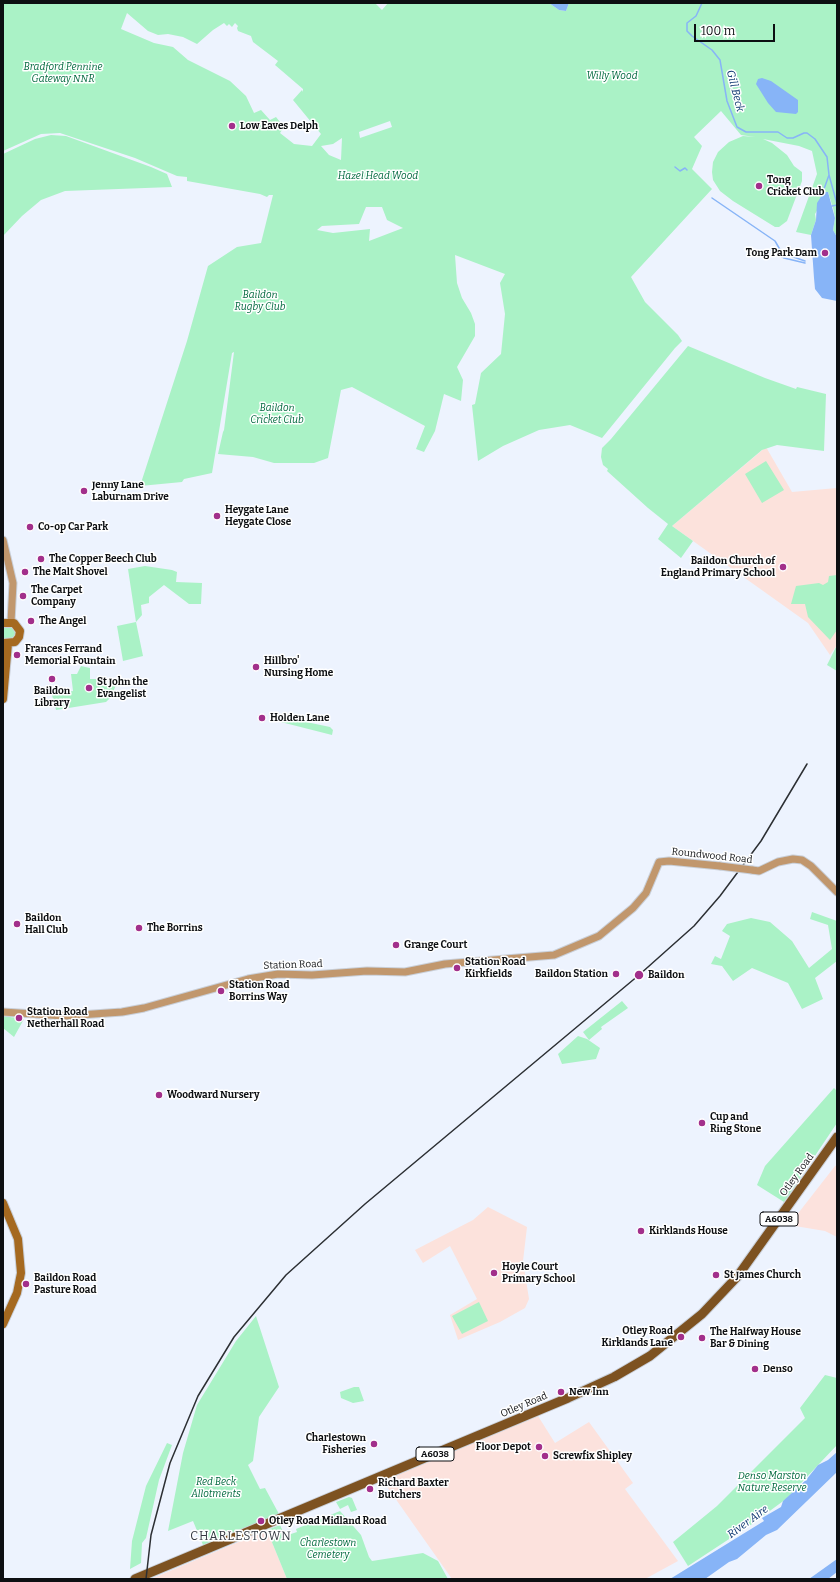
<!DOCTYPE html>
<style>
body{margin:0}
#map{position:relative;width:840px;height:1582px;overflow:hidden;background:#edf3fe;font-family:Bitter,serif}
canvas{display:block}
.frame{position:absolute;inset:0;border:4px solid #0d0f12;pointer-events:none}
.scale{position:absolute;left:694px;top:24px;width:81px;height:18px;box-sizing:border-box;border:2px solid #0d0f12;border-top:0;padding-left:5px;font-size:12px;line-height:14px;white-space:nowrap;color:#0d0f12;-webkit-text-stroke:3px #fff;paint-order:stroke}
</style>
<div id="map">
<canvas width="840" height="1582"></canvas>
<div class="frame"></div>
<div class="scale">100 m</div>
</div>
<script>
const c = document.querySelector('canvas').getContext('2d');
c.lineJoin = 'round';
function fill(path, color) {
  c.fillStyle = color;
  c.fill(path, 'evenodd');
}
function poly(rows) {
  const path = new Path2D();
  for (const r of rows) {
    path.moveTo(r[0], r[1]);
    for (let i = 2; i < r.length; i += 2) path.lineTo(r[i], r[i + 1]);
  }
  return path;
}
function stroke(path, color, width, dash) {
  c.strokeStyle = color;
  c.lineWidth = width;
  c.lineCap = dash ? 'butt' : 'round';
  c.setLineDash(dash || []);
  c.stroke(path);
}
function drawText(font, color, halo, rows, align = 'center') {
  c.font = font + ' Bitter,serif';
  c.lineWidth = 3;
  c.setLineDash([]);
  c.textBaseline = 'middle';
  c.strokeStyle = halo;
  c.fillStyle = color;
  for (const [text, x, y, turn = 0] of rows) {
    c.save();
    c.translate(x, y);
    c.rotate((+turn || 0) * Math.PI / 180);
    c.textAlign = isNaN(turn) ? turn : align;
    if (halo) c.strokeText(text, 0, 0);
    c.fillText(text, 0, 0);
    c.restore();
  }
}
fill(poly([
 [837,1165,837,1237,825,1231,789,1225,835,1166],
 [538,1416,555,1443,589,1422,633,1483,625,1489,678,1561,645,1579,452,1579,383,1481],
 [267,1530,287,1579,151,1579]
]), '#fce2dd');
fill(poly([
 [766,447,792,492,837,488,837,645,830,655,808,623,672,526],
 [488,1207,527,1227,523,1261,529,1299,525,1308,500,1322,458,1340,450,1315,477,1299,450,1246,423,1263,415,1250,473,1220]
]), '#fce2dc');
fill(poly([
 [3,3,375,3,382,10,388,3,549,3,559,10,566,11,569,3,837,3,837,237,833,230,835,218,833,208,828,192,815,214,816,220,811,235,796,232,817,174,812,151,799,146,763,139,772,143,787,155,794,166,802,172,802,181,787,221,779,227,775,227,733,201,720,191,713,180,712,172,713,162,718,152,729,142,743,136,755,137,741,135,721,111,694,137,702,146,692,169,712,189,631,277,645,302,678,335,682,341,675,348,602,438,570,425,539,430,503,446,478,461,472,405,475,404,481,373,501,354,505,314,500,283,505,274,455,255,457,283,462,298,471,313,475,324,475,336,457,367,463,380,461,401,444,394,435,431,424,452,416,449,425,426,352,387,341,390,328,458,314,463,274,463,253,457,218,454,223,432,224,430,234,352,232,353,212,473,184,479,182,482,140,486,187,341,208,266,237,247,261,243,273,195,269,195,267,197,260,194,187,181,187,177,177,176,135,158,60,133,41,134,3,151],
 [127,13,148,31,158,35,168,34,183,37,197,44,213,30,224,23,227,26,229,24,232,27,235,23,238,26,237,28,238,31,251,36,253,42,278,61,275,65,303,89,303,92,302,90,293,100,321,134,312,146,294,144,280,133,284,127,276,117,270,120,261,110,254,113,246,96,230,81,188,60,173,47,154,43,121,29],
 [390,121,392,127,360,138,359,132],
 [342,138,341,160,329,155,321,146,333,144],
 [366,207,382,207,387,220,403,228,369,241,370,229,333,233,317,230,322,226,359,224],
 [51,135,66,136,151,167,167,174,172,187,65,191,41,200,22,216,3,236,3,154,35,139],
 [688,346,765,378,796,389,797,387,826,394,824,451,777,445,762,450,672,526,693,541,681,558,658,539,668,524,648,508,607,471,608,469,603,465,601,457,602,448,611,439],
 [766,461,784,490,762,503,745,474],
 [145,566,172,570,177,572,176,582,202,583,201,604,189,604,164,585,149,597,149,603,141,605,142,615,136,622,143,656,123,661,117,626,136,622,128,569],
 [837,575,837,630,830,640,808,617,805,604,791,604,796,586,819,583,823,585,828,582,829,576],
 [4,626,12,626,16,632,13,639,3,639],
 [837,645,837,671,827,665],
 [81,666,90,668,90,679,105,679,105,685,116,685,111,697,106,702,56,710,52,695,73,691,71,674,77,674],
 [273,715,330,727,333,730,332,735,273,720],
 [812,912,837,921,837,961,815,978,823,999,802,1009,788,983,752,968,733,981,722,966,711,964,715,956,721,959,730,936,722,931,727,924,751,918,770,922,792,941,809,968,832,949,828,925,810,919],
 [622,1001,628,1008,601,1027,602,1029,589,1040,583,1032],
 [3,1016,24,1019,14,1037,3,1028],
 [578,1036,587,1039,600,1048,596,1059,562,1064,558,1054],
 [834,1088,837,1091,837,1123,784,1202,757,1185,765,1166],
 [479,1302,488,1321,462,1334,452,1316],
 [256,1316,279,1387,259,1417,253,1461,248,1465,260,1489,265,1488,279,1514,203,1545,193,1521,168,1531,183,1453,197,1405,236,1341],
 [825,1375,837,1378,837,1445,786,1499,752,1524,688,1566,673,1542,717,1506,805,1418,800,1408],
 [354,1387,359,1387,364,1401,353,1403,341,1398,340,1392],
 [167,1443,172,1445,159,1480,146,1538,142,1543,141,1563,130,1569,132,1541,146,1486],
 [349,1497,352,1498,357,1510,351,1512,348,1505,340,1509,336,1502],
 [340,1511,361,1535,369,1557,372,1561,423,1553,438,1561,448,1579,287,1579,267,1530,280,1525,285,1536,297,1532,296,1529]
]), '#aaf2c6');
fill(poly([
 [549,3,569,3,566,11,559,10],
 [762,78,771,81,798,100,798,112,796,114,776,112,768,103,756,84,758,79],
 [824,192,828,192,835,218,833,230,837,237,837,301,822,298,815,289,814,278,811,235,816,220,817,203],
 [837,1452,837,1472,777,1530,766,1535,737,1559,729,1562,705,1579,670,1579,764,1521,762,1518,781,1507,783,1501,806,1480,818,1465,828,1460],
 [837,1559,837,1572,828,1579,809,1579]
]), '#87b4f7');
stroke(poly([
 [702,3,696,16,687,23,687,31,692,36,712,50,720,60,727,101,737,127,746,132,778,132,787,138,793,138,804,133,807,133,815,139,827,157,829,175,824,189],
 [675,167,680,171,685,168,687,170],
 [829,175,837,204],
 [712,198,775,241,782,253,805,261],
 [832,206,837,205],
 [771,250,784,258,805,263]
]), '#87b4f7', 1.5);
const tertiary = poly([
 [3,540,13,583,11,622],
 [752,870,759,871,778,862,793,859,802,860,811,866,837,892],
 [3,1012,65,1016,122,1012,144,1008,248,979,278,974,312,975,367,971,405,972,445,964,554,955,599,936,633,908,646,893,659,862,669,861,720,866]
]);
const secondary = poly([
 [3,623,14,623,20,631,19,637,15,642,4,643],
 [3,699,8,644],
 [3,1203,18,1239,21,1273,17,1293,3,1324]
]);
const primary = poly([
 [135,1579,568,1398,614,1377,650,1356,702,1314,737,1277,837,1137]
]);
stroke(tertiary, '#c9cfd8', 9);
stroke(secondary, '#c9cfd8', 10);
stroke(primary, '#c9cfd8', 11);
stroke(tertiary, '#c1976d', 7);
stroke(secondary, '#a56920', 8);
stroke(primary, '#7d5221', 9);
stroke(poly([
 [146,1579,151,1535,170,1463,198,1396,234,1337,286,1275,365,1204,639,975,694,926,720,896,761,841,807,764]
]), '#2c2f33', 1.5);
const tertiaryBridge = poly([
 [720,866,752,870]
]);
stroke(tertiaryBridge, '#c9cfd8', 9, []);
stroke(tertiaryBridge, '#c1976d', 7);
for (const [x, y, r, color] of [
 [232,126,4,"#a22f8b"],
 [759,186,4,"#a22f8b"],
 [825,253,4,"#a22f8b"],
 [84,491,4,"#a22f8b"],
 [217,516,4,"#a22f8b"],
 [30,527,4,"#a22f8b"],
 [41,559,4,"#a22f8b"],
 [783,567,4,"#a22f8b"],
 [25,572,4,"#a22f8b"],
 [23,596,4,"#a22f8b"],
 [31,621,4,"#a22f8b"],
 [17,655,4,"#a22f8b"],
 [256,667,4,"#a22f8b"],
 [52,679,4,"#a22f8b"],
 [89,688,4,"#a22f8b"],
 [262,718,4,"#a22f8b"],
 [17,924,4,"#a22f8b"],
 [139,928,4,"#a22f8b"],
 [396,945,4,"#a22f8b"],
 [457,968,4,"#a22f8b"],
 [616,974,4,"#a22f8b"],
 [639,975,5,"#a22f8b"],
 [221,991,4,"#a22f8b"],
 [19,1018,4,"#a22f8b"],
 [159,1095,4,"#a22f8b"],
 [702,1123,4,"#a22f8b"],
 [641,1231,4,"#a22f8b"],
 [494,1273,4,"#a22f8b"],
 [716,1275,4,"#a22f8b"],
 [26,1284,4,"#a22f8b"],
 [681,1337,4,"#a22f8b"],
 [702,1338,4,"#a22f8b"],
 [755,1369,4,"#a22f8b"],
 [561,1392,4,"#a22f8b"],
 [374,1444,4,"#a22f8b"],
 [539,1447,4,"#a22f8b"],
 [545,1456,4,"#a22f8b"],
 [370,1489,4,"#a22f8b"],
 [261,1521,4,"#a22f8b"]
]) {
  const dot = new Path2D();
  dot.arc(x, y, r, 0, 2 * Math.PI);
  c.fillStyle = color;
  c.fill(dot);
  stroke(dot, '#fff', 1.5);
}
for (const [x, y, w] of [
 [779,1219,38],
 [435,1454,38]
]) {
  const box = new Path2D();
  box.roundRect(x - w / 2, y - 7, w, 14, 3);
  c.fillStyle = '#fff';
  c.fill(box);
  stroke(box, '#0d0f12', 1);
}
drawText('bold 9px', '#0d0f12', null, [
 ["A6038",779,1219],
 ["A6038",435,1454]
]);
drawText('italic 10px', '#00693e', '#fff', [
 ["Bradford Pennine",63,67],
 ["Gateway NNR",63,79],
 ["Willy Wood",612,76],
 ["Hazel Head Wood",378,176],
 ["Baildon",260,295],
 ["Rugby Club",260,307],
 ["Baildon",277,408],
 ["Cricket Club",277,420],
 ["Denso Marston",772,1476],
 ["Nature Reserve",772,1488],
 ["Red Beck",216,1482],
 ["Allotments",216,1494],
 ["Charlestown",328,1543],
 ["Cemetery",328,1555]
]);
drawText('bold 10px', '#0d0f12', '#fff', [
 ["Low Eaves Delph",240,126],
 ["Tong",767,180],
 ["Cricket Club",767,192],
 ["Tong Park Dam",817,253,"right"],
 ["Jenny Lane",92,485],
 ["Laburnam Drive",92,497],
 ["Heygate Lane",225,510],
 ["Heygate Close",225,522],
 ["Co-op Car Park",38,527],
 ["The Copper Beech Club",49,559],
 ["Baildon Church of",775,561,"right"],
 ["England Primary School",775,573,"right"],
 ["The Malt Shovel",33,572],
 ["The Carpet",31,590],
 ["Company",31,602],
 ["The Angel",39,621],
 ["Frances Ferrand",25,649],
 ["Memorial Fountain",25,661],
 ["Hillbro'",264,661],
 ["Nursing Home",264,673],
 ["St John the",97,682],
 ["Evangelist",97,694],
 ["Baildon",52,691,"center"],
 ["Library",52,703,"center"],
 ["Holden Lane",270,718],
 ["Baildon",25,918],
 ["Hall Club",25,930],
 ["The Borrins",147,928],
 ["Grange Court",404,945],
 ["Station Road",465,962],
 ["Kirkfields",465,974],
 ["Baildon Station",608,974,"right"],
 ["Baildon",648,975],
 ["Station Road",229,985],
 ["Borrins Way",229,997],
 ["Station Road",27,1012],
 ["Netherhall Road",27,1024],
 ["Woodward Nursery",167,1095],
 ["Cup and",710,1117],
 ["Ring Stone",710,1129],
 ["Kirklands House",649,1231],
 ["Hoyle Court",502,1267],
 ["Primary School",502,1279],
 ["St James Church",724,1275],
 ["Baildon Road",34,1278],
 ["Pasture Road",34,1290],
 ["Otley Road",673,1331,"right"],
 ["Kirklands Lane",673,1343,"right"],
 ["The Halfway House",710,1332],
 ["Bar & Dining",710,1344],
 ["Denso",763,1369],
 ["New Inn",569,1392],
 ["Charlestown",366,1438,"right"],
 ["Fisheries",366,1450,"right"],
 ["Floor Depot",531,1447,"right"],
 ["Screwfix Shipley",553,1456],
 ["Richard Baxter",378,1483],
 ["Butchers",378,1495],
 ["Otley Road Midland Road",269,1521]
], 'left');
drawText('10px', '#0d0f12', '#fff', [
 ["Roundwood Road",712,856,6],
 ["Station Road",293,965,-2],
 ["Otley Road",797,1175,-54],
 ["Otley Road",524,1405,-23]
]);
drawText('italic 11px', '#0a346e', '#fff', [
 ["Gill Beck",735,91,76],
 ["River Aire",748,1522,-36]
]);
c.letterSpacing = '1px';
drawText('12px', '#353a42', '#fff', [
 ["CHARLESTOWN",241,1537]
]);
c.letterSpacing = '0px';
</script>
